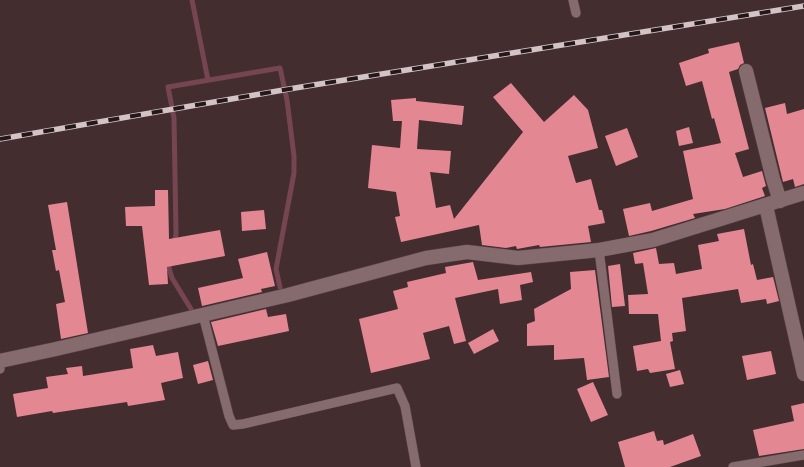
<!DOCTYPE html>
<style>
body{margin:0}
canvas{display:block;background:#432d2f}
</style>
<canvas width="804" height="467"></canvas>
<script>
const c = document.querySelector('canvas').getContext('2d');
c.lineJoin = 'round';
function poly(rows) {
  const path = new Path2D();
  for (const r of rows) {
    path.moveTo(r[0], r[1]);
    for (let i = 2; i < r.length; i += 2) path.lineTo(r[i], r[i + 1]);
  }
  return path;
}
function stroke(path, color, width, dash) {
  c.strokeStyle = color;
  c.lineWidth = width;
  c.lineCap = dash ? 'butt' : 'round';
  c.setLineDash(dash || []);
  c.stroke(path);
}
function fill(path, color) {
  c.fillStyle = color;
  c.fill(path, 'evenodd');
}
stroke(poly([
 [192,0,208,80],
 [174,243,176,234,174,118,168,87,280,68,287,100,294,156,294,173,276,269,280,287],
 [170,261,169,268,172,278,191,309]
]), '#754552', 5);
fill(poly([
 [739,42,744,63,740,65,738,69,729,72,749,149,735,153,743,177,762,171,766,186,762,188,765,196,725,209,693,214,695,218,651,231,629,236,623,209,650,203,652,211,693,199,683,151,721,143,714,118,712,119,702,81,686,86,679,63,709,53,708,49],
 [511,83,544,122,574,95,588,110,598,148,568,156,576,183,591,179,599,210,602,210,605,223,588,226,591,242,540,247,539,245,517,249,516,246,506,248,482,245,479,225,401,242,395,217,400,216,396,192,368,188,372,145,400,148,402,121,393,121,391,100,416,98,416,101,464,106,462,125,419,120,417,149,451,151,449,174,430,172,436,208,450,205,454,219,523,132,493,97],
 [785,103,787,114,804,109,804,184,795,187,793,179,783,182,765,108],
 [689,127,693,143,679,146,676,131],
 [627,128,638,157,616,166,605,136],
 [155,190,168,190,169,239,220,230,225,256,167,267,168,284,149,285,142,226,126,226,125,207,155,206],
 [67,202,88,333,61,339,56,304,65,302,59,270,56,271,52,250,56,250,48,205],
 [264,210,266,229,242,231,241,212],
 [744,229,751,265,753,264,757,280,773,277,779,301,767,304,766,299,741,303,738,289,682,298,686,331,672,333,673,341,670,342,675,369,650,373,648,369,637,371,633,346,661,341,658,314,629,314,628,295,648,294,643,263,635,264,633,253,656,248,659,264,674,263,676,274,702,269,698,245,719,241,717,234],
 [267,252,275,286,261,289,262,292,202,306,198,288,243,278,238,259],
 [473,262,478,280,531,272,533,282,520,285,522,300,500,304,498,289,455,298,466,341,454,344,449,326,423,333,430,359,371,373,359,319,398,309,393,291,408,287,407,282,446,273,445,267],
 [620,264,625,306,612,307,608,266],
 [595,270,609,377,587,380,584,358,554,360,554,345,527,346,527,324,535,321,534,309,571,289,570,272],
 [266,309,268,317,286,314,289,331,218,346,211,322],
 [493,329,499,341,474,354,468,343],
 [153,345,156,356,178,352,183,378,161,383,165,400,128,406,127,402,53,413,52,411,17,417,13,394,48,388,46,377,68,374,66,368,82,366,83,376,133,368,130,349],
 [771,351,776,374,747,380,742,356],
 [208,361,213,380,198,384,193,365],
 [680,370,684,384,670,387,666,374],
 [593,382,608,415,591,422,577,389],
 [804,403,804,449,759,456,753,430,794,421,791,406],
 [654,431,657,441,663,440,664,445,693,434,701,456,670,467,625,467,618,442]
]), '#e38793');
const service = poly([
 [573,0,576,13],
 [599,250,617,394],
 [203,315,229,416,233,425,243,424,397,388,405,406,416,467],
 [0,368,0,369],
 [733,467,804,455]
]);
const minor = poly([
 [746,71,773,179,780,201],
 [766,206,804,374],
 [0,361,56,349,288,295,426,258,467,252,518,258,599,250,653,240,804,193]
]);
stroke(service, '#5c494b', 10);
stroke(minor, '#5c494b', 15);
stroke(service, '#866b6e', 9);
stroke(minor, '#866b6e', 14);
const rail = poly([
 [0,139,295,88,804,6]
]);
stroke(rail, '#d3c3c4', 5.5);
stroke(rail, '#221819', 4, [11]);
</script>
